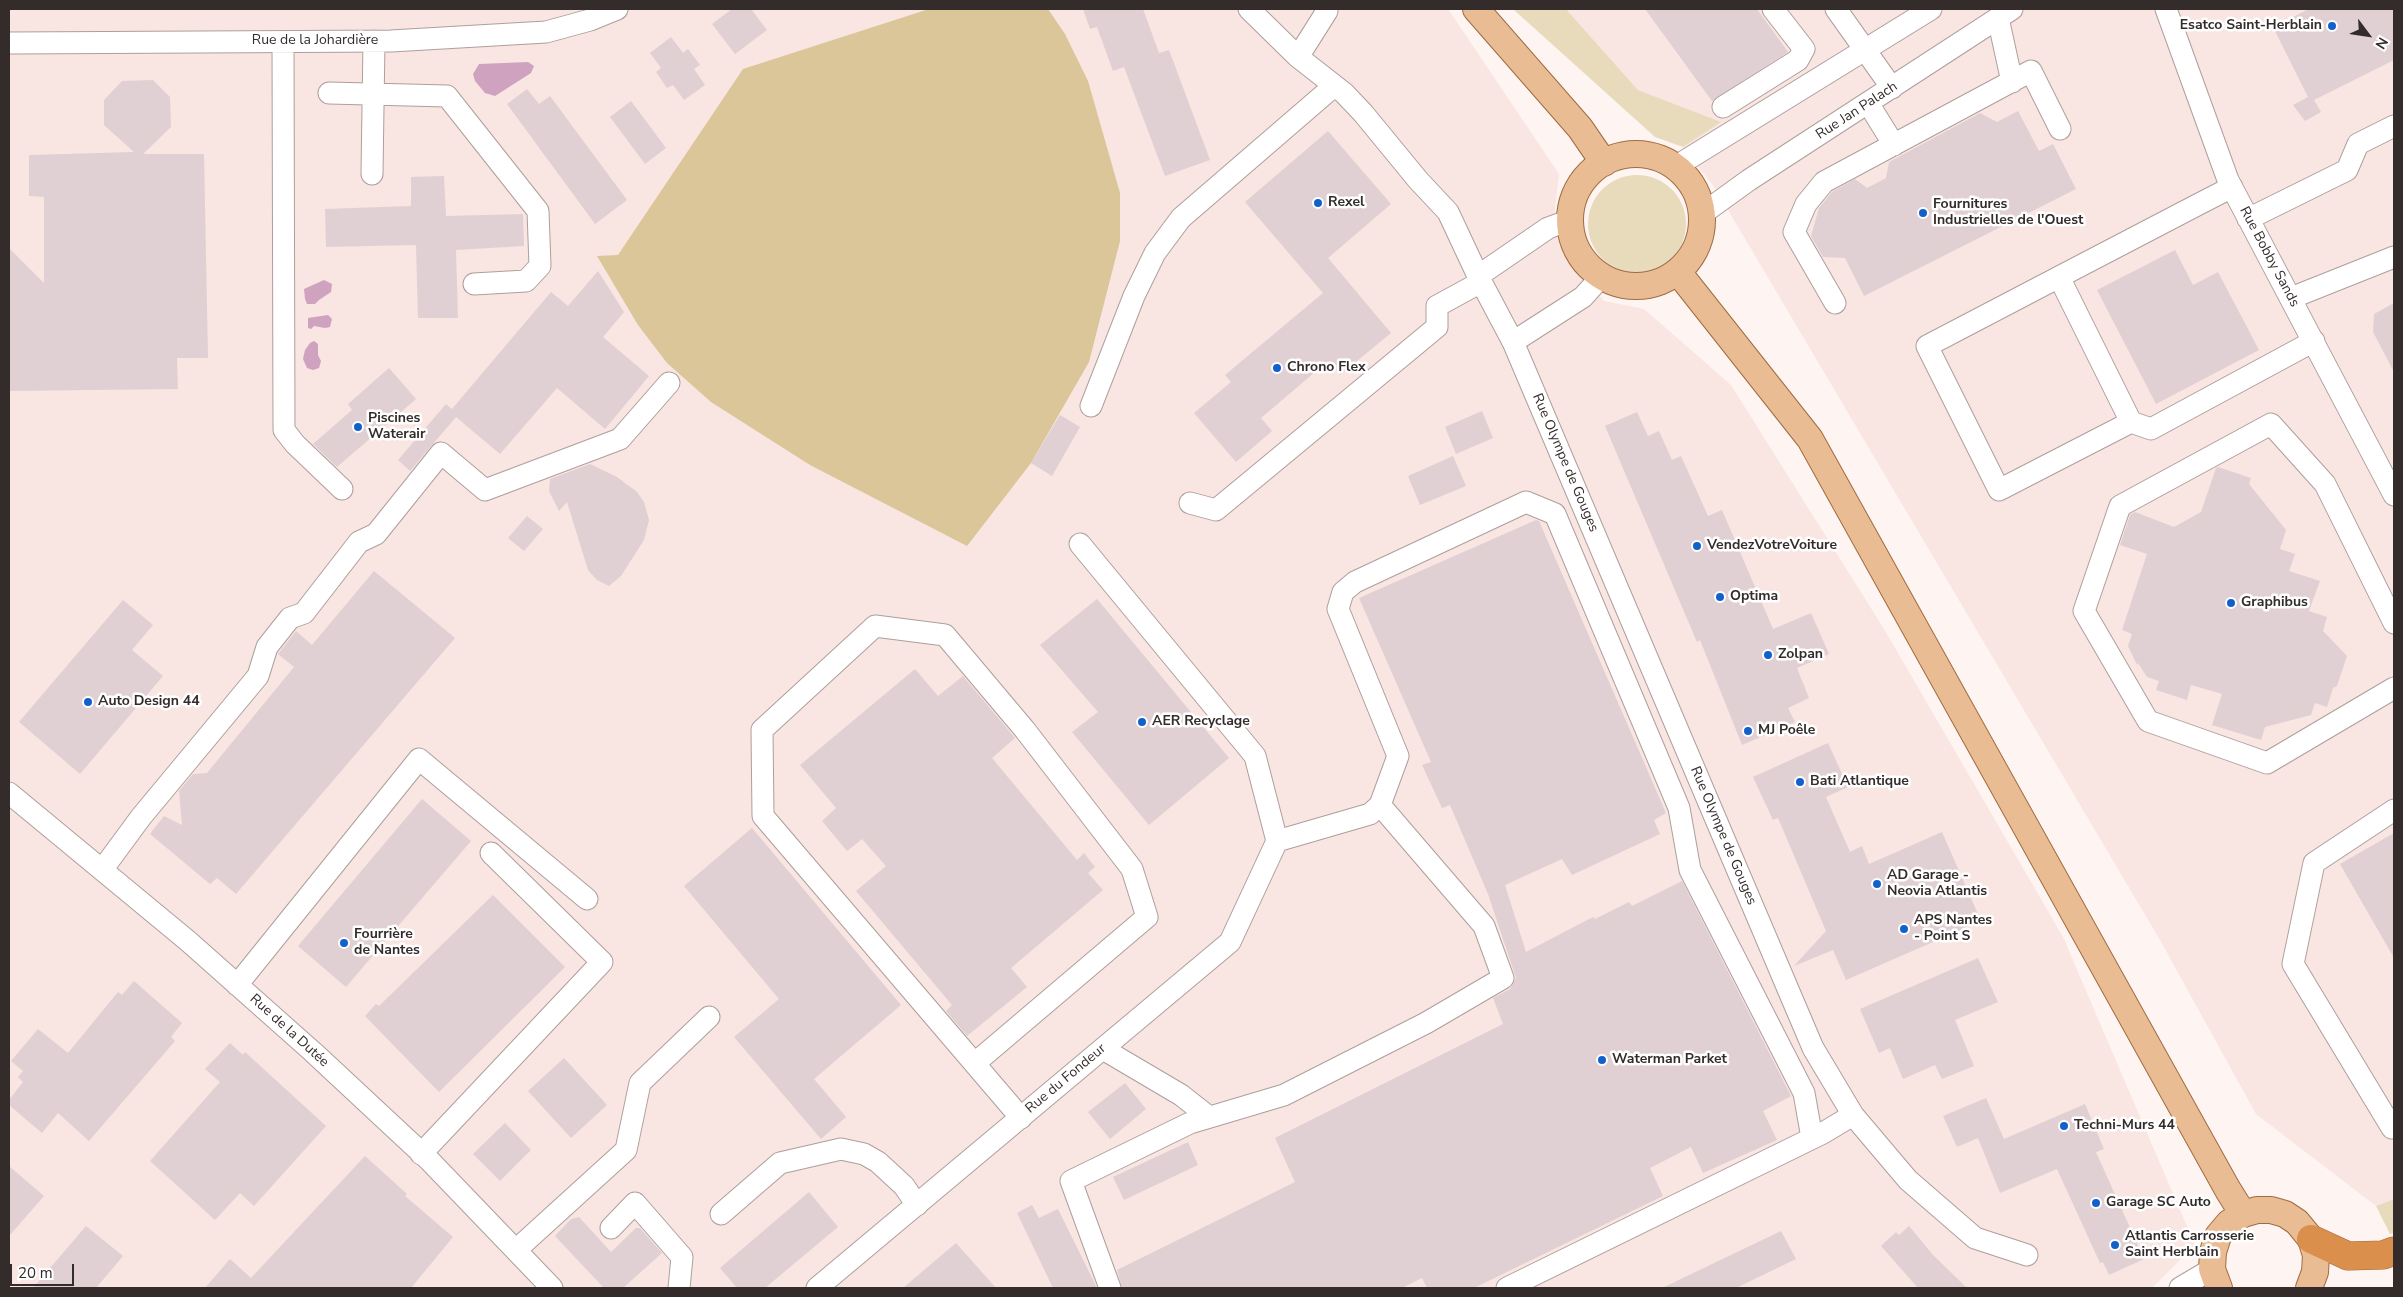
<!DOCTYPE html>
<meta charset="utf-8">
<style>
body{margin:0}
#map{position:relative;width:2403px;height:1297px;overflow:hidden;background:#fef4f1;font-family:"Nunito Sans",sans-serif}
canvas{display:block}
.frame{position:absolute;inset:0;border:10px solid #332c2b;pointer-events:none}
.north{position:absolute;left:2343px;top:10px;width:50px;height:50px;-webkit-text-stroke:4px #fff;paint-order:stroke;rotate:121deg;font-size:14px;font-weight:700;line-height:20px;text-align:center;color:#332c2b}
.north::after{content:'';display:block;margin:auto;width:18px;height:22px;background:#332c2b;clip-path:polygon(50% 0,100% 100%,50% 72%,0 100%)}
.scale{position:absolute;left:10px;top:1264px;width:64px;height:22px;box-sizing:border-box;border:2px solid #332c2b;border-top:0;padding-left:6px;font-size:15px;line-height:18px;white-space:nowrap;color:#332c2b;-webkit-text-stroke:4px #fff;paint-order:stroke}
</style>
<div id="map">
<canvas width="2403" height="1297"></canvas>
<div class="frame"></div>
<div class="north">N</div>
<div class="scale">20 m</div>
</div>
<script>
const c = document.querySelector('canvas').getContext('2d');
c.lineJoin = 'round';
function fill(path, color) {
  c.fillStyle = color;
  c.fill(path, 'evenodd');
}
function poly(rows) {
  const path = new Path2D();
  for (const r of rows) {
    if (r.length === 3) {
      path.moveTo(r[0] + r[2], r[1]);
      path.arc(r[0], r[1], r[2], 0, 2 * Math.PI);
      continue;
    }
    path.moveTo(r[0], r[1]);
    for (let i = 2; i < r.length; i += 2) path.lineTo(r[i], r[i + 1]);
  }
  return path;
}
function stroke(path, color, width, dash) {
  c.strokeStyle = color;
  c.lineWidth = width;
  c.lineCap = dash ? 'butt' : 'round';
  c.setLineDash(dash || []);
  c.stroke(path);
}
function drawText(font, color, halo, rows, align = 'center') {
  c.font = font + ' "Nunito Sans",sans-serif';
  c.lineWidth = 5;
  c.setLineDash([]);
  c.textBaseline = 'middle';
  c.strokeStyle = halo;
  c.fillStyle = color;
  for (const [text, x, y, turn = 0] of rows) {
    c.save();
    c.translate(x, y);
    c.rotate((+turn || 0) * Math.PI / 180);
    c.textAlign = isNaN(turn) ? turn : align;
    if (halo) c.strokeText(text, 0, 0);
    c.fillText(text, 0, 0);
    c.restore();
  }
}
fill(poly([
 [9,9,1448,9,1559,174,1555,209,1557,236,1567,261,1604,301,1644,309,1731,385,1884,629,2063,937,2195,1245,2152,1288,9,1288],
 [1566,9,2394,9,2394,1199,2376,1206,2256,1114,2160,940,1715,188,1683,147,1720,122,1638,90]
]), '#f9e5e1');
fill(poly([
 [1513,9,1566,9,1638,90,1721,122,1683,147,1655,137],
 [1637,224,49],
 [2394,1199,2394,1233,2390,1234,2376,1206]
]), '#e8dbbc');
fill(poly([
 [929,9,1048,9,1065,34,1088,81,1120,193,1120,241,1089,362,1031,463,967,546,810,465,711,402,667,363,638,325,597,256,618,255,743,69]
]), '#dac698');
fill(poly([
 [528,62,534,66,531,73,495,96,485,93,475,81,473,74,479,64],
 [324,280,332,284,331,292,319,300,315,304,307,304,305,299,304,289],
 [328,315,332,319,330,327,325,328,314,326,311,329,308,328,308,318],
 [314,341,318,344,318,355,321,361,319,368,313,370,307,368,303,359,305,350,310,343]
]), '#cfa3c0');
fill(poly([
 [732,9,751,9,767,30,735,54,712,24],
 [1083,9,1143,9,1159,53,1169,50,1210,160,1165,176,1124,67,1113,71,1097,27,1090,29],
 [1645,9,1757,9,1788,52,1712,101],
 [2309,9,2394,9,2394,60,2314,100,2321,112,2305,121,2293,105,2308,97,2273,27],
 [671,37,683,53,688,49,700,65,694,69,705,85,684,100,673,85,667,88,656,72,661,68,650,53],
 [153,80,170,97,171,127,143,154,204,154,208,358,177,358,178,389,9,391,9,248,44,283,44,197,29,196,29,155,134,152,104,125,104,100,122,81],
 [527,89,539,104,550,96,627,200,595,224,507,104],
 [631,101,666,148,645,164,610,117],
 [2018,111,2039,151,2053,144,2076,189,1864,296,1845,258,1823,257,1811,236,1819,208,1832,192,1855,179,1867,188,1886,178,1889,162,1980,113,1997,122],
 [1328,131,1391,204,1328,258,1391,333,1340,375,1328,361,1261,418,1272,431,1236,462,1194,413,1231,382,1225,375,1323,293,1245,202],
 [444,176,446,216,523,214,524,246,456,250,458,318,418,318,416,245,326,247,325,209,411,206,411,177],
 [2175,250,2193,285,2218,272,2259,350,2156,404,2097,290],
 [598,271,624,312,603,337,649,376,605,429,557,388,500,454,456,417,410,471,398,460,446,404,452,409,551,292,568,306],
 [2394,303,2394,372,2373,332,2374,314],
 [389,368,416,399,337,467,313,444,352,410,348,404],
 [1482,411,1493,438,1456,454,1445,427],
 [1637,412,1648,436,1659,431,1672,460,1681,456,1708,516,1722,510,1773,629,1811,613,1829,654,1797,668,1809,698,1788,708,1795,722,1742,745,1700,640,1697,642,1605,426],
 [1060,415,1080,427,1052,476,1031,463],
 [1453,456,1466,486,1420,505,1408,476],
 [590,464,617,477,637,492,644,502,649,520,644,540,621,576,609,586,597,580,588,570,567,502,559,511,549,491,550,479],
 [2218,467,2251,478,2249,484,2286,530,2280,549,2295,554,2289,571,2320,581,2309,611,2327,617,2323,631,2347,656,2337,686,2333,688,2327,707,2315,703,2311,715,2265,727,2261,740,2212,725,2222,694,2191,685,2187,700,2156,690,2159,681,2147,677,2138,663,2137,665,2128,646,2132,634,2122,630,2147,554,2120,545,2130,515,2135,512,2174,527,2201,512,2216,468],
 [527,516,543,529,524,551,508,538],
 [1536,520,1539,521,1666,813,1654,820,1660,834,1572,875,1562,859,1505,885,1526,952,1593,917,1595,919,1629,902,1632,906,1682,881,1791,1096,1763,1111,1777,1140,1703,1173,1691,1147,1650,1168,1663,1196,1474,1288,1427,1288,1422,1278,1402,1288,1122,1288,1117,1270,1295,1182,1275,1138,1503,1024,1493,998,1510,989,1516,978,1488,894,1450,805,1442,808,1422,765,1431,762,1359,598],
 [374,571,455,638,236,894,217,878,210,884,150,834,164,816,182,825,179,791,193,774,207,773,294,667,278,654,296,631,312,645],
 [1097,599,1229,758,1149,825,1072,732,1098,712,1040,645],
 [123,600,153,625,132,650,163,676,80,774,19,722],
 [915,669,938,696,963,676,1015,738,992,758,1077,860,1084,853,1095,867,1088,873,1103,890,1011,968,1027,987,967,1036,946,1011,952,1005,856,891,886,866,862,839,847,851,822,821,836,808,800,765],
 [1828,743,1848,787,1826,797,1850,852,1862,846,1869,864,1942,832,1981,921,1846,980,1833,950,1794,966,1826,931,1778,818,1773,820,1753,777],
 [422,799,471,841,346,987,298,946],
 [752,828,901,1005,814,1079,846,1117,821,1139,734,1037,779,999,684,886],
 [2394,833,2394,958,2340,864],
 [493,895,565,967,439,1092,365,1016,376,1004,379,1006],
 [1978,958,1998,1002,1955,1020,1974,1066,1942,1079,1935,1065,1903,1079,1890,1048,1879,1053,1860,1009],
 [134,981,182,1023,171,1037,175,1041,89,1141,58,1113,42,1133,9,1105,9,1100,23,1082,18,1077,23,1071,11,1061,38,1029,68,1053,118,992,122,995],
 [230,1043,243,1055,245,1052,326,1126,254,1206,240,1193,215,1220,150,1161,220,1082,205,1069],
 [564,1058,607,1105,571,1138,528,1091],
 [1125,1083,1146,1109,1110,1139,1088,1112],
 [1986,1098,2004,1139,2085,1104,2104,1149,2096,1152,2144,1259,2109,1275,2103,1262,2100,1263,2057,1169,2000,1193,1978,1138,1957,1147,1943,1116],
 [505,1123,531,1150,500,1181,473,1154],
 [1188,1142,1198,1165,1124,1200,1113,1177],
 [365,1156,407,1194,405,1196,453,1237,411,1288,205,1288,230,1259,251,1278],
 [9,1166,44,1196,9,1236],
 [809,1192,838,1227,765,1288,737,1288,720,1268],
 [1032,1205,1039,1218,1058,1209,1097,1288,1053,1288,1017,1213],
 [579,1217,611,1252,636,1228,640,1228,662,1253,623,1288,604,1288,555,1236,571,1219],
 [86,1226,123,1256,96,1288,33,1288],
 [1909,1226,1933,1255,1967,1288,1918,1288,1881,1246,1896,1232,1899,1235],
 [1781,1231,1796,1259,1736,1288,1662,1288],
 [956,1243,996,1288,903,1288]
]), '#e1d0d3');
const minor = poly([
 [1249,9,1298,57,1344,93,1363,113,1418,180,1448,212,1478,276,1513,342,1813,1048,1853,1115,1908,1180,1975,1238,2027,1255],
 [1836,9,1892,88],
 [2166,9,2228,180,2394,495],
 [1998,18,2012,82],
 [283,42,284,430,295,444,342,489],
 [9,43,391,41,546,32,590,20,617,9],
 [1298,57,1327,11,1325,9],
 [329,93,447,96,538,211,540,266,526,281,474,284],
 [1868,103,1894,145],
 [1723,107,1798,60,1804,49,1773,9],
 [1675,167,1931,9],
 [372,174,374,41],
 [1702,214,1749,180,2012,9],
 [2248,219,2347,170,2358,144,2394,126],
 [1478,276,1548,228,1570,220],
 [2059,277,2131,422,1999,490,1927,346,2059,277,2199,204,2232,187],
 [2291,298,2394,257],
 [1835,303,1794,232,1806,204,1824,182,2031,71,2060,129],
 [1513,342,1583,297,1601,277],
 [1091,406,1134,296,1155,253,1181,218,1334,86],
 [2131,422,2151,429,2314,341],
 [1190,503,1216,510,1437,327,1437,306,1481,282],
 [1080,544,1255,756,1277,841],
 [2394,623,2325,484,2271,424,2120,506,2084,611,2148,721,2267,763,2394,688],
 [9,793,188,941,313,1052,429,1160,552,1288],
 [1277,841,1370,814,1380,805,1398,756,1338,609,1343,592,1355,582,1526,502,1555,514,1679,808,1690,870,1804,1093,1812,1138],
 [102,870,141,817,258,676,267,647,290,618,304,613,359,542,376,534,441,453,485,490,620,439,669,383],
 [237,985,419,759,587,899],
 [1103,1049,1181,1095,1209,1117],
 [975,1063,1147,917,1132,869,1025,730,945,635,875,626,762,730,763,816,1021,1118],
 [2392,1128,2293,964,2314,863,2394,810],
 [421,1154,602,962,491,853],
 [721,1214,780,1163,841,1149,864,1154,878,1162,904,1186,917,1205],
 [611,1228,635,1203,682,1257,679,1288],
 [516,1250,626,1150,640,1083,709,1017],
 [817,1288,1230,942,1277,841],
 [1110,1288,1071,1181,1190,1123,1284,1095,1426,1023,1503,978,1484,926,1380,805],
 [1507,1288,1823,1133,1853,1115],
 [2180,1288,2212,1269]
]);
const major = poly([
 [1476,9,1580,128,1604,163],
 [1636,220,66],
 [1678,272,1810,439,2228,1190,2243,1214],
 [2219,1288,2212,1269,2213,1252,2218,1236,2229,1223,2243,1214,2257,1210,2271,1210,2285,1214,2297,1222,2311,1239,2316,1255,2315,1272,2309,1288]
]);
const highway = poly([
 [2311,1239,2348,1256,2383,1255,2394,1251]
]);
stroke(minor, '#ae9f9c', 23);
stroke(major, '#a06c41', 28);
stroke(highway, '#a06c41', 29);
stroke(minor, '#fff', 21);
stroke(major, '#e9bc94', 26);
stroke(highway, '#da8f4d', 28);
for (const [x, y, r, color] of [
 [2332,26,5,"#1261cb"],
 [1318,203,5,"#1261cb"],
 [1923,213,5,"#1261cb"],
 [1277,368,5,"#1261cb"],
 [358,427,5,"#1261cb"],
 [1697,546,5,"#1261cb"],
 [1720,597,5,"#1261cb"],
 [2231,603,5,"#1261cb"],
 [1768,655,5,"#1261cb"],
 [88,702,5,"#1261cb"],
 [1142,722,5,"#1261cb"],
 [1748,731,5,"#1261cb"],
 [1800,782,5,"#1261cb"],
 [1877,884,5,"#1261cb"],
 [1904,929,5,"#1261cb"],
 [344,943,5,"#1261cb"],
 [1602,1060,5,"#1261cb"],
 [2064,1126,5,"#1261cb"],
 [2096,1203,5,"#1261cb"],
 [2115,1245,5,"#1261cb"]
]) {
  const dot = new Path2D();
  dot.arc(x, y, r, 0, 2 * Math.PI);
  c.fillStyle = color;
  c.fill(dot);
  stroke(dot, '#fff', 2);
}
drawText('bold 14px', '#332c2b', '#fff', [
 ["Esatco Saint-Herblain",2322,26,"right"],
 ["Rexel",1328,203],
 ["Fournitures",1933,205],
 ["Industrielles de l'Ouest",1933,221],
 ["Chrono Flex",1287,368],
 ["Piscines",368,419],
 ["Waterair",368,435],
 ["VendezVotreVoiture",1707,546],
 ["Optima",1730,597],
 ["Graphibus",2241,603],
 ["Zolpan",1778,655],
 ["Auto Design 44",98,702],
 ["AER Recyclage",1152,722],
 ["MJ Poêle",1758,731],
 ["Bati Atlantique",1810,782],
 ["AD Garage -",1887,876],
 ["Neovia Atlantis",1887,892],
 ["APS Nantes",1914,921],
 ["- Point S",1914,937],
 ["Fourrière",354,935],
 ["de Nantes",354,951],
 ["Waterman Parket",1612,1060],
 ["Techni-Murs 44",2074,1126],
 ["Garage SC Auto",2106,1203],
 ["Atlantis Carrosserie",2125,1237],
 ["Saint Herblain",2125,1253]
], 'left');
drawText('14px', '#332c2b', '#fff', [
 ["Rue de la Johardière",315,41],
 ["Rue Jan Palach",1857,111,-33],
 ["Rue Bobby Sands",2269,257,62],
 ["Rue Olympe de Gouges",1565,463,67],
 ["Rue Olympe de Gouges",1723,836,67],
 ["Rue de la Dutée",289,1031,42],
 ["Rue du Fondeur",1066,1079,-40]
]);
</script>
